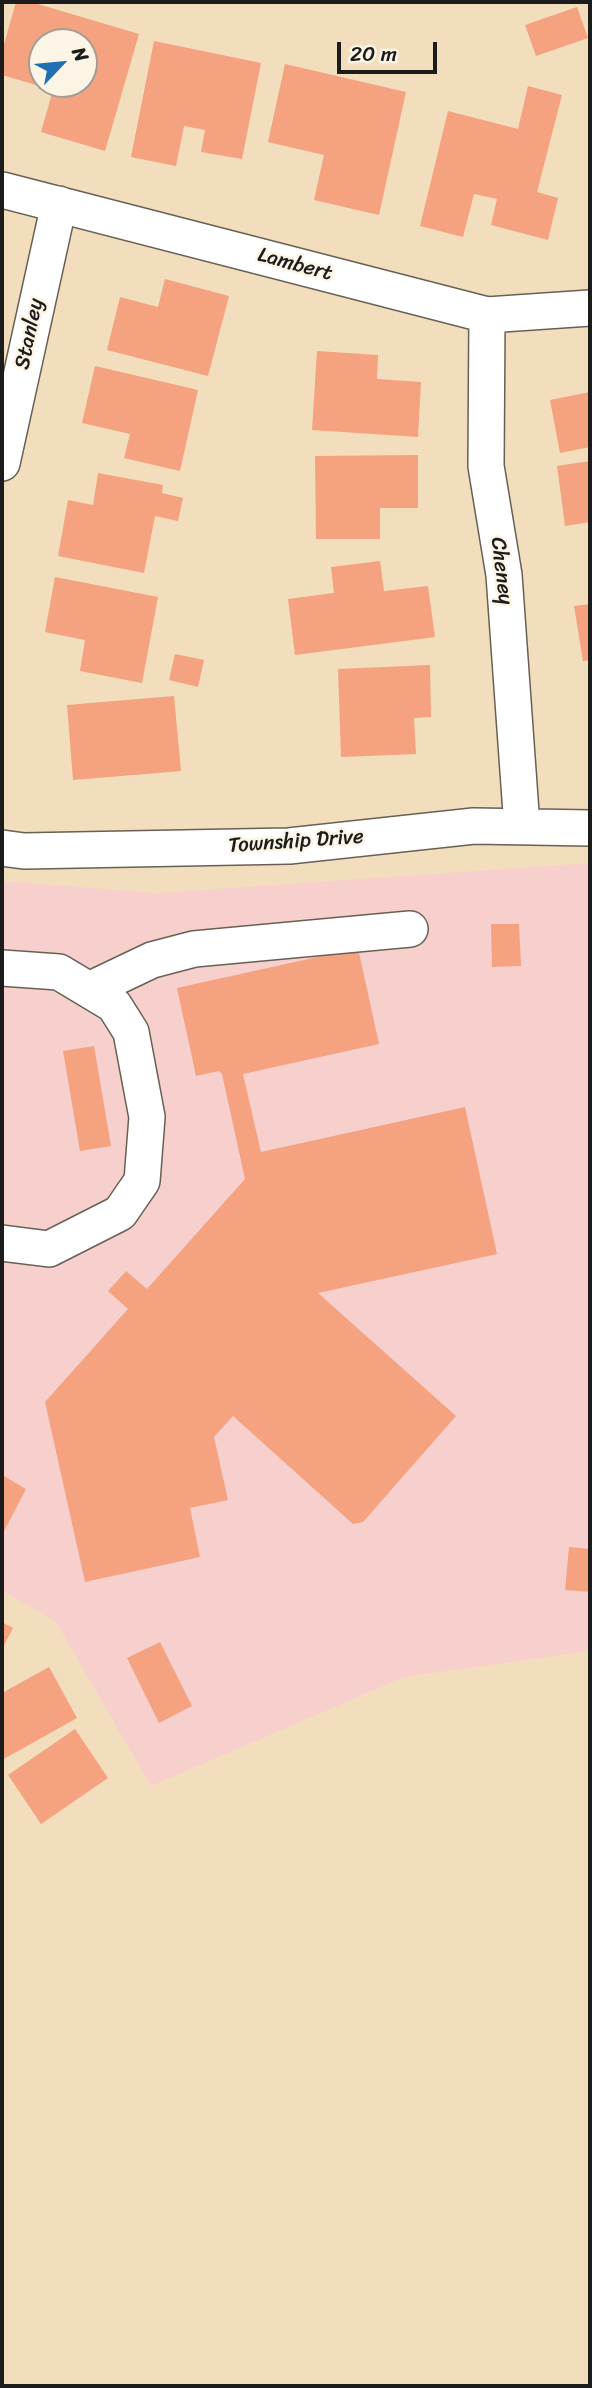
<!DOCTYPE html>
<style>
body{margin:0}
#map{position:relative;width:592px;height:2388px;overflow:hidden;background:#f2ddbd;font-family:Sriracha,sans-serif}
canvas{display:block}
.frame{position:absolute;inset:0;border:4px solid #1c1c1c;pointer-events:none}
.north{position:absolute;left:28px;top:28px;width:70px;height:70px;box-sizing:border-box;background:#fcf5e5;border:2px solid #a29e95;border-radius:50%;rotate:64deg;font-size:19px;font-weight:700;line-height:28px;text-align:center;color:#1c1c1c}
.north::after{content:'';display:block;margin:auto;width:24px;height:32px;background:#1f6fb2;clip-path:polygon(50% 0,100% 100%,50% 72%,0 100%)}
.scale{position:absolute;left:337px;top:42px;width:100px;height:32px;box-sizing:border-box;border:4px solid #1c1c1c;border-top:0;padding-left:9px;font-size:21px;line-height:24px;white-space:nowrap;color:#1c1c1c;-webkit-text-stroke:5px #fcf5e5;paint-order:stroke}
</style>
<div id="map">
<canvas width="592" height="2388"></canvas>
<div class="frame"></div>
<div class="north">N</div>
<div class="scale">20 m</div>
</div>
<script>
const c = document.querySelector('canvas').getContext('2d');
c.lineJoin = 'round';
function fill(path, color) {
  c.fillStyle = color;
  c.fill(path, 'evenodd');
}
function poly(rows) {
  const path = new Path2D();
  for (const r of rows) {
    path.moveTo(r[0], r[1]);
    for (let i = 2; i < r.length; i += 2) path.lineTo(r[i], r[i + 1]);
  }
  return path;
}
function stroke(path, color, width, dash) {
  c.strokeStyle = color;
  c.lineWidth = width;
  c.lineCap = dash ? 'butt' : 'round';
  c.setLineDash(dash || []);
  c.stroke(path);
}
function drawText(font, color, halo, rows, align = 'center') {
  c.font = font + ' Sriracha,sans-serif';
  c.lineWidth = 5;
  c.setLineDash([]);
  c.textBaseline = 'middle';
  c.strokeStyle = halo;
  c.fillStyle = color;
  for (const [text, x, y, turn = 0] of rows) {
    c.save();
    c.translate(x, y);
    c.rotate((+turn || 0) * Math.PI / 180);
    c.textAlign = isNaN(turn) ? turn : align;
    if (halo) c.strokeText(text, 0, 0);
    c.fillText(text, 0, 0);
    c.restore();
  }
}
fill(poly([
 [590,863,590,1651,404,1677,151,1786,56,1622,2,1590,2,881,157,893]
]), '#f7d0ce');
fill(poly([
 [16,2,31,2,139,34,105,151,41,132,53,90,2,75,2,51],
 [42,42,84,42,84,84,42,84],
 [577,7,588,38,536,56,525,25],
 [154,41,261,63,242,159,201,152,205,130,184,126,176,166,131,157],
 [285,64,406,92,379,215,314,200,324,155,268,142],
 [528,86,562,95,537,192,558,198,548,240,491,225,497,199,474,194,463,237,420,226,448,111,518,129],
 [165,279,229,296,208,376,107,350,120,297,158,307],
 [317,351,378,355,377,379,421,382,418,437,312,430],
 [95,366,198,390,180,471,124,458,130,434,82,423],
 [590,392,590,447,560,453,550,400],
 [418,455,418,508,380,508,380,539,316,539,315,456],
 [590,461,590,522,565,526,557,466],
 [98,473,163,485,162,493,183,498,178,521,155,516,144,573,58,556,68,500,93,505],
 [380,561,384,591,428,586,435,637,295,655,288,599,334,593,331,567],
 [55,577,158,597,142,683,80,671,85,640,45,632],
 [590,604,590,660,583,661,574,606],
 [175,654,204,660,198,687,169,680],
 [430,665,431,717,414,718,416,754,341,757,338,669],
 [174,696,181,771,73,780,67,705],
 [491,924,519,924,521,966,492,967],
 [358,948,379,1044,243,1074,261,1152,465,1107,497,1254,318,1293,456,1416,363,1522,353,1524,233,1416,214,1437,228,1500,190,1508,200,1557,85,1582,45,1402,128,1309,108,1291,126,1271,147,1289,245,1179,222,1074,219,1071,196,1076,177,988],
 [94,1046,111,1146,80,1151,63,1051],
 [2,1475,26,1489,2,1535],
 [569,1547,590,1549,590,1592,565,1590],
 [2,1622,13,1628,2,1649],
 [160,1642,192,1706,159,1723,127,1658],
 [49,1667,77,1718,2,1760,2,1693],
 [75,1729,108,1778,41,1824,8,1775]
]), '#f4a27f');
const minor = poly([
 [2,190,487,315,590,308],
 [487,315,486,466,504,575,522,827],
 [2,463,59,204],
 [2,848,24,851,289,846,474,826,590,828],
 [2,968,59,972,114,1005,131,1032,147,1117,142,1181,120,1213,49,1249,2,1243],
 [89,990,152,960,194,949,410,929]
]);
stroke(minor, '#676054', 38);
stroke(minor, '#fff', 35);
drawText('21px', '#1c1c1c', '#fcf5e5', [
 ["Lambert",295,265,15],
 ["Stanley",30,334,-78],
 ["Cheney",501,571,83],
 ["Township Drive",296,842,-4]
]);
</script>
